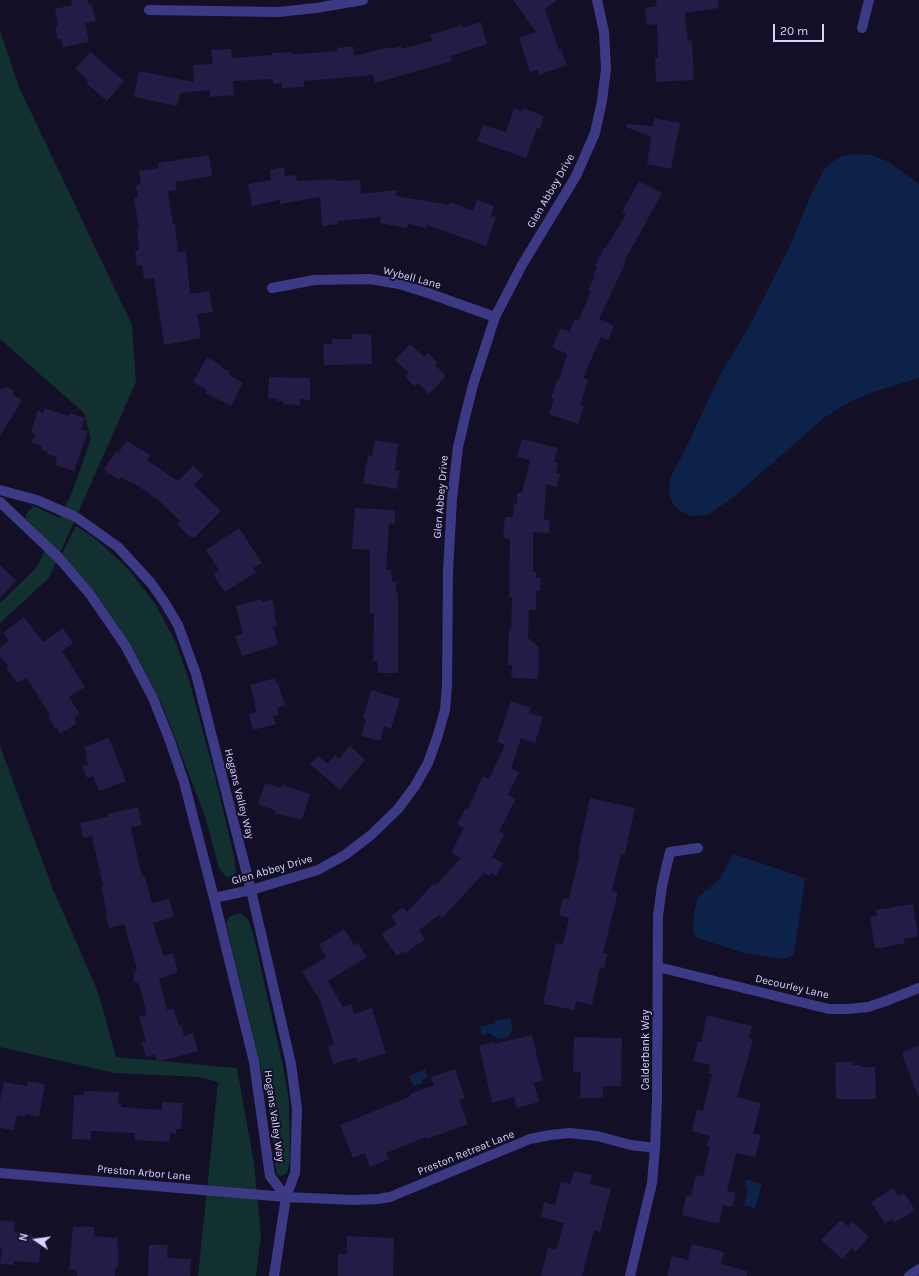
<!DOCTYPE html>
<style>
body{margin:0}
#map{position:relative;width:919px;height:1276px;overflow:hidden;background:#130f26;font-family:Karla,sans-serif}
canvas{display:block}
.north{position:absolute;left:16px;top:1220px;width:40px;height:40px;-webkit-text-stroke:3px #130f26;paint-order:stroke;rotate:283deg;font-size:11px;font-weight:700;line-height:16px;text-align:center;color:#d9d4ff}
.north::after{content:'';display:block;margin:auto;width:14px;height:18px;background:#d9d4ff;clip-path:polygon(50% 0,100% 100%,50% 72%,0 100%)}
.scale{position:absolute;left:773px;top:24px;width:51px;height:18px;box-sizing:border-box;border:2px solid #d9d4ff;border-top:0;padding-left:5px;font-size:12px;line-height:14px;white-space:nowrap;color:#d9d4ff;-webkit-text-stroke:3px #130f26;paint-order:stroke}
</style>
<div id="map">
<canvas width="919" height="1276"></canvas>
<div class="north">N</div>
<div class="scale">20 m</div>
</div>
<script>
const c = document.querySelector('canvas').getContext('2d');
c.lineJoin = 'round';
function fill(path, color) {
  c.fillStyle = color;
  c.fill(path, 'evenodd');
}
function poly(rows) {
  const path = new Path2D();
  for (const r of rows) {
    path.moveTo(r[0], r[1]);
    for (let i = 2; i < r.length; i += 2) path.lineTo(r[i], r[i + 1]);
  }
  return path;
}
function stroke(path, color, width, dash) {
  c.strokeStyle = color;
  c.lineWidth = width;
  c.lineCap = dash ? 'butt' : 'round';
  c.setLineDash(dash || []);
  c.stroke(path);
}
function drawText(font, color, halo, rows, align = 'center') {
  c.font = font + ' Karla,sans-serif';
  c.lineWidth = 4;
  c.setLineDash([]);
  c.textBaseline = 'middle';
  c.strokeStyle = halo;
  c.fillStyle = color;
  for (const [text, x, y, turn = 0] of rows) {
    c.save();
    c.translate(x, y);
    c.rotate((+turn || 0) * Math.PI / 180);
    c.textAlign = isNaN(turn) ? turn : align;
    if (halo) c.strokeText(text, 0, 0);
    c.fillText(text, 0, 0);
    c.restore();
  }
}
fill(poly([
 [0,31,19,87,132,325,136,382,49,578,0,623,0,603,37,567,49,542,25,518,28,511,34,506,60,518,73,490,91,439,84,413,0,339],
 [76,526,97,540,129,570,156,605,176,643,189,680,215,776,234,856,236,873,227,878,219,868,206,819,162,704,137,656,119,627,95,593,62,554],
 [0,746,52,887,98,992,116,1057,237,1068,254,1164,261,1236,256,1276,198,1276,218,1082,198,1077,115,1073,0,1047],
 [240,913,248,919,253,933,283,1066,289,1101,290,1161,287,1173,281,1176,277,1175,275,1166,272,1128,265,1087,226,923,230,916]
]), '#12302f');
fill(poly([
 [853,154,871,155,889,162,919,184,919,378,873,392,848,403,825,417,737,494,708,515,690,516,679,510,673,504,669,492,670,478,685,450,719,377,750,325,789,248,813,190,824,170,832,162,841,156],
 [733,854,802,877,805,880,794,953,790,957,782,959,744,953,695,937,693,930,694,911,698,897,720,879],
 [510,1018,513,1029,507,1038,498,1039,489,1033,482,1035,480,1027,494,1023,494,1021],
 [425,1069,428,1077,422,1080,423,1083,414,1086,409,1076],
 [746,1179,762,1184,755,1208,744,1205,748,1188,744,1187]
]), '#0c2248');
fill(poly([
 [71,0,88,0,89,5,92,4,96,21,85,23,89,42,63,47,61,39,58,39,55,27,58,26,55,9,72,5],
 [513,0,557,0,545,9,559,50,561,49,567,65,539,75,538,70,530,72,519,38,536,32],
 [656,0,718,0,719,8,685,13,688,41,692,40,694,80,656,82,655,58,658,58,657,24,647,25,645,8,657,6],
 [481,22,487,44,451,56,452,61,375,83,373,75,304,81,304,87,282,88,282,83,273,84,273,79,233,81,234,95,210,97,210,90,180,93,177,106,134,97,139,71,194,82,193,65,213,64,211,50,231,49,232,58,272,55,272,53,292,52,292,54,313,53,337,51,337,48,353,46,354,56,390,47,391,49,401,46,401,49,432,41,430,35,462,25,462,28],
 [90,52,124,81,107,101,86,83,88,80,75,69],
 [514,108,522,111,523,108,544,116,540,129,537,128,526,158,477,141,483,125,506,132],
 [654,118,680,123,671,169,647,164,651,137,626,127,627,124,653,126],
 [209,155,212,176,175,182,177,190,168,191,173,224,175,224,178,252,186,251,190,294,209,291,213,312,197,314,201,338,164,345,154,278,144,279,142,265,137,266,135,251,139,250,137,228,139,228,134,198,138,197,136,185,141,184,139,171,159,168,158,163],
 [284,167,285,176,296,175,297,181,335,179,335,181,360,180,361,194,397,190,396,196,449,205,450,202,473,211,477,200,494,206,491,216,496,217,486,246,427,225,426,228,408,224,407,228,380,223,381,217,337,221,338,224,322,226,320,197,280,204,280,200,252,206,248,184,271,180,270,170],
 [639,181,662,193,624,262,625,263,624,266,599,319,614,326,608,340,601,337,583,378,588,380,580,405,584,406,578,424,549,414,554,399,551,398,557,380,559,380,567,354,552,347,561,328,569,332,575,319,578,321,591,292,588,290,595,276,593,275,597,267,595,266,604,248,606,248,626,214,622,212],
 [352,334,371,334,372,364,324,365,323,344,332,344,332,339,352,339],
 [410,344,424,357,428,353,437,362,435,365,446,376,429,394,418,383,415,387,405,377,409,373,395,360],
 [207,357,222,366,221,367,230,372,228,374,243,383,231,406,205,393,207,390,193,382],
 [269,377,310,378,310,400,300,399,300,405,283,404,283,401,277,401,277,398,268,398],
 [7,387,13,390,13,395,22,400,0,436,0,389],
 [44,408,69,416,70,413,85,418,81,429,88,431,74,471,55,465,57,457,47,454,48,452,41,450,42,446,32,443,35,434,31,432,38,410,43,413],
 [522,439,558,448,554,462,558,463,556,473,560,474,557,487,546,484,544,520,550,520,549,533,533,532,533,572,536,572,536,578,541,578,540,591,536,591,536,610,529,610,528,638,539,647,538,679,513,678,513,676,511,676,512,665,508,665,509,629,511,630,512,597,509,597,510,539,503,538,505,517,513,517,514,503,517,504,517,493,522,493,530,460,517,457],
 [375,440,398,444,395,470,400,471,397,489,363,483,368,455,372,456],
 [127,441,150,455,147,460,178,481,193,466,203,475,194,485,221,511,195,537,190,537,177,524,180,521,157,499,132,482,131,483,121,477,119,480,104,470,116,451,118,453],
 [355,508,395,510,395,524,389,523,386,570,391,570,392,582,396,582,396,593,398,593,398,673,378,673,378,661,373,661,374,613,370,613,370,550,352,549],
 [239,528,262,563,253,568,256,572,225,592,213,574,219,570,206,550],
 [0,565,16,581,0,598],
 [261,599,262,602,272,599,276,614,274,615,277,626,273,627,278,645,242,656,235,636,243,634,236,606],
 [24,617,43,642,63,628,73,643,62,651,85,687,69,697,80,714,75,717,76,724,60,734,57,728,55,729,48,716,50,715,26,677,18,683,6,668,8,666,0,656,0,648,9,641,3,633],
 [275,678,276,684,278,683,285,705,277,708,279,715,273,716,276,724,253,730,249,714,256,712,254,703,255,703,250,685],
 [371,690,400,699,391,729,384,726,380,741,361,736,366,720,363,718],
 [511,701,531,708,529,713,543,717,535,743,521,738,511,769,519,772,508,795,516,799,499,831,505,834,492,857,503,863,496,876,491,873,490,876,484,873,442,918,439,915,419,930,425,939,406,953,404,951,397,956,381,934,397,924,391,916,403,907,407,912,434,883,436,885,461,858,451,852,464,828,457,824,466,808,468,809,483,776,489,779,505,745,497,742],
 [109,738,126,781,99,791,93,776,87,778,82,766,88,764,85,756,87,755,84,747],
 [350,746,365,760,340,790,310,764,318,756,328,764,335,755,339,759],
 [265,783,281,788,282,785,310,794,302,820,275,813,275,810,258,805],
 [590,798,635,808,625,854,621,854,612,891,618,892,603,953,607,954,604,969,600,968,592,1005,576,1001,574,1010,543,1004,556,943,563,944,569,918,559,915,563,898,569,899,580,853,578,853],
 [138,807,142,825,131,827,140,869,143,877,145,877,152,903,169,899,174,917,153,923,160,946,161,946,164,956,173,953,178,972,159,979,167,1010,173,1008,176,1018,177,1018,179,1026,181,1025,184,1036,193,1033,198,1051,157,1062,155,1054,146,1057,142,1043,146,1041,139,1017,146,1015,146,1011,139,984,134,981,133,976,137,969,124,924,109,928,105,913,107,913,101,887,103,886,92,836,83,838,80,823,108,817,107,814],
 [913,904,918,936,904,939,905,943,875,949,870,917,877,916,876,910],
 [344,929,354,945,358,943,367,957,328,981,343,1007,351,1004,354,1014,372,1008,386,1053,358,1062,356,1057,333,1064,328,1046,334,1044,320,1000,302,972,326,957,319,945],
 [707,1015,752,1026,749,1038,753,1040,737,1097,761,1103,753,1134,761,1135,755,1157,736,1153,727,1191,736,1193,732,1207,723,1205,719,1224,682,1215,686,1195,691,1196,696,1175,703,1177,710,1146,707,1146,710,1136,692,1131,697,1109,703,1111,712,1074,708,1073,710,1065,693,1061,698,1041,701,1042],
 [532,1035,543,1081,534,1083,539,1102,517,1108,514,1097,492,1103,479,1046,494,1042,494,1044],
 [574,1037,622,1038,621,1086,603,1086,603,1098,580,1098,581,1072,573,1072],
 [919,1045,919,1095,918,1096,903,1057,903,1052],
 [835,1062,852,1062,852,1065,861,1065,861,1067,875,1067,876,1099,836,1099],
 [455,1069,465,1098,459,1100,468,1124,427,1139,426,1137,386,1153,389,1159,370,1167,365,1153,353,1158,340,1125,411,1096,410,1094,434,1085,431,1077],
 [28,1081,45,1084,39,1117,25,1114,25,1117,17,1115,14,1130,0,1128,0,1101,4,1082,27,1086],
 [84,1091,119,1092,118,1104,121,1104,121,1107,162,1110,162,1102,183,1103,181,1129,176,1129,176,1134,170,1133,169,1142,135,1140,135,1133,91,1131,91,1140,72,1139,74,1095,84,1095],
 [574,1171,592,1175,590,1184,611,1189,600,1232,594,1230,582,1276,541,1276,548,1247,556,1250,564,1223,541,1217,544,1202,555,1205,561,1182,570,1184],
 [893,1188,898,1196,904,1193,915,1210,894,1223,892,1219,885,1224,871,1202],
 [0,1220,15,1222,14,1232,32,1234,31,1236,41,1237,39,1263,14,1261,13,1265,0,1264,2,1249,0,1248],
 [840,1220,848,1226,853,1222,869,1237,856,1252,852,1248,842,1259,821,1240],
 [82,1226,94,1227,94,1236,118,1238,117,1249,119,1249,118,1268,115,1267,115,1276,77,1276,77,1270,69,1269,73,1227,81,1227],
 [347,1236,394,1238,393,1276,338,1276,338,1254,347,1254],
 [692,1244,724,1252,721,1264,747,1271,747,1276,667,1276,672,1256,688,1260],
 [149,1245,168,1245,167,1258,191,1259,190,1276,148,1276]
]), '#241b47');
stroke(poly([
 [149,10,278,12,316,8,363,0],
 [862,28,869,0],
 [272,288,314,280,370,279,399,284,428,293,495,317],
 [0,490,37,500,76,517,118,547,151,583,165,603,178,625,196,674,251,890,291,1064,297,1109,295,1173,286,1197,274,1276],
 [0,502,58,557,89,593,125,645,153,698,170,741,184,782,214,898,254,1062,270,1176,286,1197],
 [214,898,251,890,318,870,345,855,371,835,398,809,415,786,428,763,437,738,445,710,447,684,448,571,452,499,458,447,465,417,473,385,495,317,522,265,576,176,595,133,602,101,606,69,604,32,597,0],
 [658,967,829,1009,848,1009,868,1007,886,1001,919,988],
 [0,1173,286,1197,353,1200,378,1199,390,1197,530,1139,550,1135,570,1133,597,1136,631,1145,655,1148],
 [630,1276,652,1183,655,1148,657,1101,658,916,662,886,670,852,698,848],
 [909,1276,919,1269]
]), '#3d3a85', 10);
drawText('11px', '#d9d4ff', '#130f26', [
 ["Glen Abbey Drive",551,191,-60],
 ["Wybell Lane",412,278,15],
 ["Glen Abbey Drive",441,497,-85],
 ["Hogans Valley Way",239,794,76],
 ["Glen Abbey Drive",272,870,-16],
 ["Decourley Lane",792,987,13],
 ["Calderbank Way",646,1050,-90],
 ["Hogans Valley Way",274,1116,82],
 ["Preston Retreat Lane",466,1153,-22],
 ["Preston Arbor Lane",144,1173,5]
]);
</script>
